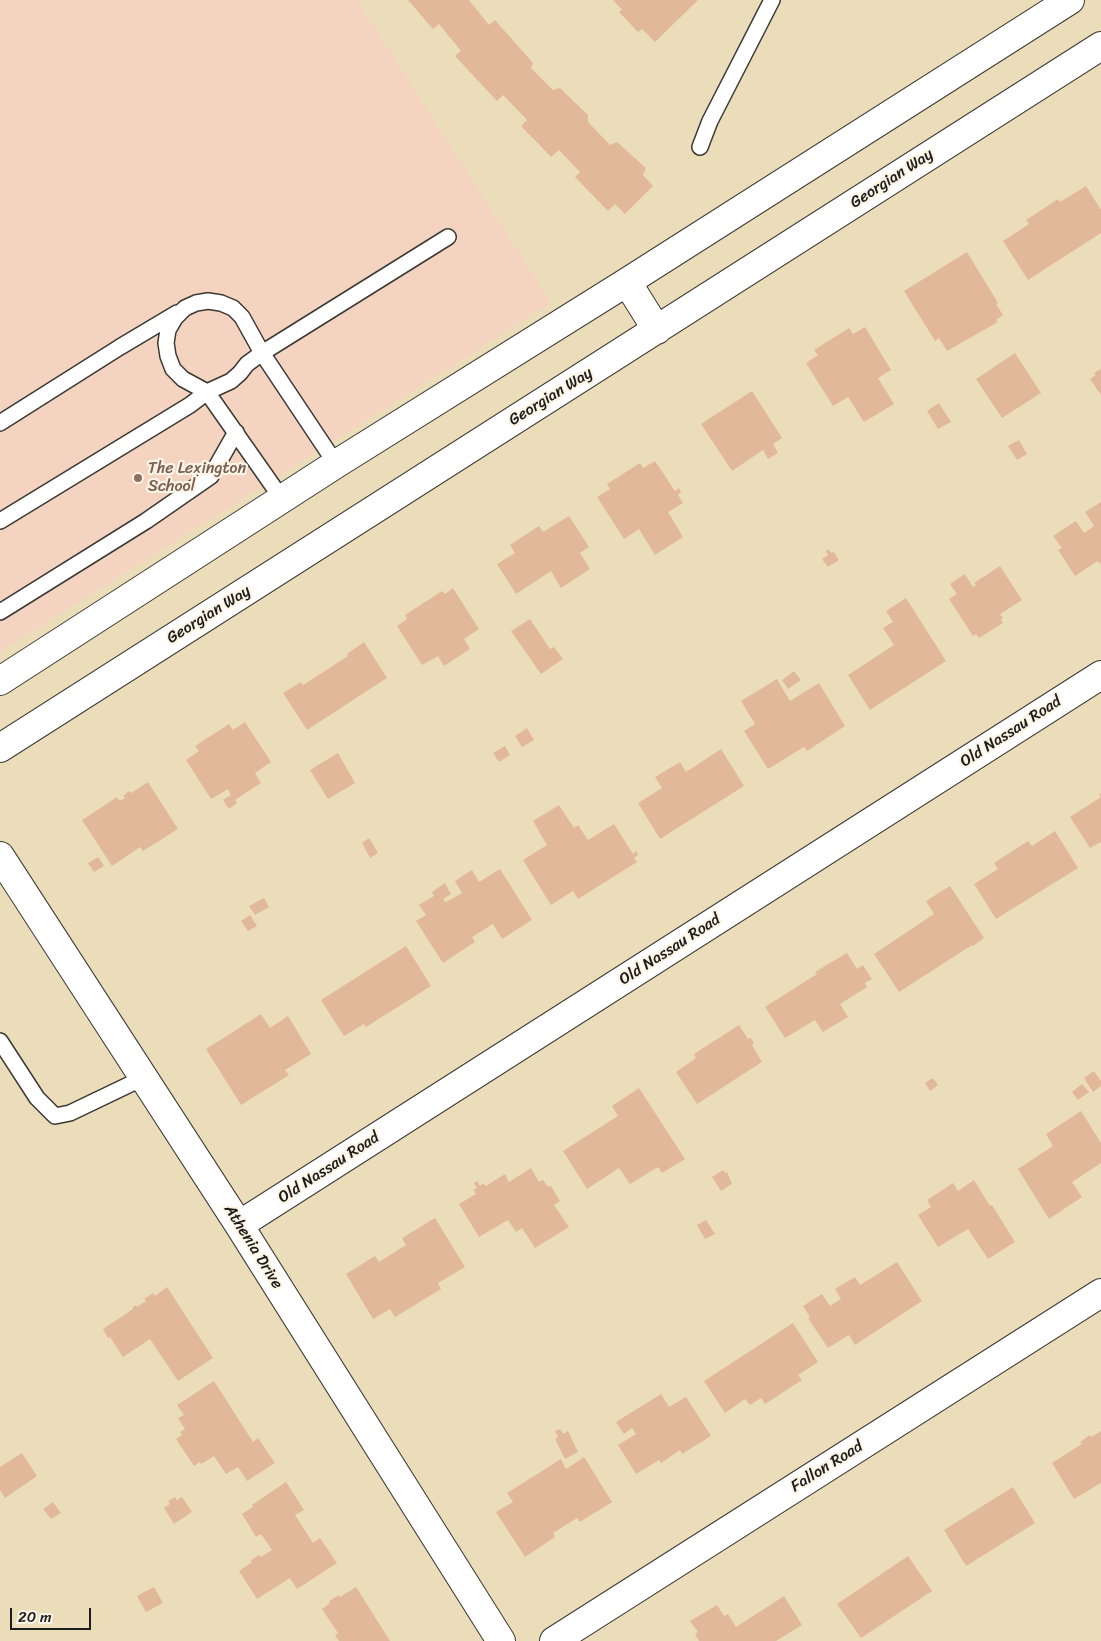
<!DOCTYPE html>
<style>
body{margin:0}
#map{position:relative;width:1101px;height:1641px;overflow:hidden;background:#ebddba;font-family:Sriracha,sans-serif}
canvas{display:block}
.scale{position:absolute;left:10px;top:1608px;width:81px;height:22px;box-sizing:border-box;border:2px solid #1c1c1c;border-top:0;padding-left:6px;font-size:15px;line-height:18px;white-space:nowrap;color:#1c1c1c;-webkit-text-stroke:4px #fcf5e5;paint-order:stroke}
</style>
<div id="map">
<canvas width="1101" height="1641"></canvas>
<div class="scale">20 m</div>
</div>
<script>
const c = document.querySelector('canvas').getContext('2d');
c.lineJoin = 'round';
function fill(path, color) {
  c.fillStyle = color;
  c.fill(path, 'evenodd');
}
function poly(rows) {
  const path = new Path2D();
  for (const r of rows) {
    path.moveTo(r[0], r[1]);
    for (let i = 2; i < r.length; i += 2) path.lineTo(r[i], r[i + 1]);
  }
  return path;
}
function stroke(path, color, width, dash) {
  c.strokeStyle = color;
  c.lineWidth = width;
  c.lineCap = dash ? 'butt' : 'round';
  c.setLineDash(dash || []);
  c.stroke(path);
}
function drawText(font, color, halo, rows, align = 'center') {
  c.font = font + ' Sriracha,sans-serif';
  c.lineWidth = 4.5;
  c.setLineDash([]);
  c.textBaseline = 'middle';
  c.strokeStyle = halo;
  c.fillStyle = color;
  for (const [text, x, y, turn = 0] of rows) {
    c.save();
    c.translate(x, y);
    c.rotate((+turn || 0) * Math.PI / 180);
    c.textAlign = isNaN(turn) ? turn : align;
    if (halo) c.strokeText(text, 0, 0);
    c.fillText(text, 0, 0);
    c.restore();
  }
}
fill(poly([
 [0,0,357,0,551,303,0,652]
]), '#f4d3c0');
fill(poly([
 [408,0,469,0,489,25,495,20,533,63,531,68,553,90,560,88,588,115,588,122,610,145,617,142,646,168,643,175,653,186,625,214,615,204,608,211,575,177,580,172,559,150,551,157,521,126,527,120,503,95,497,101,455,56,461,51,439,24,433,29],
 [613,0,698,0,655,42,642,29,638,32,619,12,622,10],
 [1086,186,1101,210,1101,233,1028,280,1003,241,1029,224,1026,220,1058,199,1060,202],
 [967,252,998,303,996,304,1003,315,996,320,998,322,947,351,939,338,935,341,904,291],
 [865,327,891,370,878,378,894,404,864,422,848,397,833,406,806,363,818,355,814,350,849,328,853,334],
 [1015,353,1041,393,1002,418,976,379],
 [1101,369,1101,395,1090,379,1096,375,1094,373],
 [752,391,782,438,773,444,778,453,768,459,763,450,732,471,701,424],
 [939,403,951,422,938,429,927,411],
 [1019,440,1027,454,1017,460,1008,446],
 [655,461,675,491,679,488,681,492,678,495,683,503,668,512,683,537,655,555,639,529,624,539,597,497,610,489,607,484,640,463,643,468],
 [1101,502,1101,563,1100,564,1098,561,1075,576,1058,550,1062,548,1053,536,1076,521,1084,533,1094,526,1085,512],
 [569,516,589,547,580,553,590,569,561,588,551,571,516,594,497,564,515,553,510,545,539,526,543,532],
 [828,549,831,553,834,552,839,560,828,567,822,559,828,555,826,551],
 [1000,566,1022,600,1000,614,1003,618,1001,620,1003,623,979,638,976,634,973,636,949,599,957,594,950,584,965,574,973,587,976,585,974,583],
 [453,588,479,629,464,639,470,649,444,666,438,656,422,665,397,626,407,619,405,615,442,591,445,594],
 [906,598,946,661,870,710,848,675,894,645,883,628,893,622,886,611],
 [530,619,550,649,554,647,563,659,541,674,511,631],
 [364,642,387,678,307,730,283,693,301,682,303,685,348,656,347,654],
 [794,671,801,680,788,689,782,680],
 [777,679,790,701,819,683,845,726,807,751,804,747,768,769,744,731,755,724,741,701],
 [245,722,271,762,255,773,261,783,235,800,237,803,229,809,223,800,231,795,228,789,211,799,186,760,199,751,195,746,229,724,233,730],
 [527,728,534,740,522,747,515,736],
 [505,746,510,755,499,762,493,753],
 [721,749,744,786,660,839,638,803,662,788,655,777,680,762,686,772],
 [338,753,355,783,328,799,310,770],
 [148,782,178,829,143,851,140,847,112,866,82,820,117,797,120,801,125,798,123,796,129,791,131,793],
 [1101,793,1101,842,1090,848,1070,817,1101,797,1099,794],
 [559,805,574,828,578,825,588,840,614,824,633,854,636,851,638,855,634,858,637,862,578,899,573,891,551,905,523,860,547,845,533,821],
 [1055,831,1078,868,996,919,974,884,998,869,994,863,1028,841,1032,846],
 [369,838,378,853,370,858,362,843],
 [98,857,104,866,94,872,88,863],
 [500,869,532,920,502,939,493,924,472,937,475,942,443,963,416,921,426,915,419,905,434,896,432,892,445,883,451,894,443,899,446,902,462,893,455,881,472,870,479,882],
 [950,886,984,938,973,946,972,945,899,992,874,954,934,914,926,901],
 [264,898,269,907,255,915,249,906],
 [250,915,257,926,248,931,241,921],
 [406,946,431,986,366,1027,364,1024,344,1036,321,1000],
 [847,953,857,969,863,965,872,979,865,983,867,987,840,1004,848,1017,823,1032,815,1020,785,1038,765,1007,817,974,815,972],
 [261,1014,270,1028,288,1016,311,1054,285,1070,289,1075,241,1105,206,1049],
 [739,1025,748,1039,751,1038,754,1043,752,1045,762,1062,697,1104,676,1072,696,1058,694,1054],
 [1094,1071,1101,1081,1101,1086,1093,1092,1084,1078],
 [933,1078,938,1085,930,1091,925,1083],
 [1082,1084,1089,1092,1078,1100,1072,1092],
 [639,1088,685,1159,662,1173,658,1167,630,1184,619,1168,587,1189,563,1151,618,1116,612,1106],
 [1081,1111,1101,1143,1101,1163,1072,1182,1082,1197,1049,1219,1018,1169,1053,1146,1046,1134],
 [531,1168,539,1182,543,1180,548,1187,551,1186,560,1201,554,1205,569,1227,535,1248,522,1228,516,1232,508,1220,479,1237,459,1204,476,1194,473,1190,477,1188,474,1183,477,1181,480,1186,483,1183,486,1186,505,1174,509,1182],
 [723,1170,725,1173,727,1172,732,1184,721,1191,712,1177],
 [974,1180,990,1206,992,1205,1015,1242,988,1259,968,1229,938,1247,918,1215,931,1207,927,1200,953,1183,958,1191],
 [435,1218,465,1267,438,1283,441,1289,395,1317,390,1309,373,1319,346,1274,375,1256,379,1262,406,1245,402,1238],
 [706,1220,715,1234,705,1239,697,1225],
 [897,1262,922,1301,855,1345,849,1335,828,1348,808,1318,810,1317,803,1306,822,1294,830,1306,841,1299,835,1289,855,1277,860,1285],
 [167,1287,213,1358,178,1381,150,1339,123,1357,110,1337,108,1338,103,1329,133,1309,132,1308,136,1305,137,1307,146,1301,144,1299,153,1293,155,1296],
 [793,1323,818,1362,798,1375,802,1380,765,1404,761,1398,750,1405,745,1399,725,1413,704,1381],
 [214,1381,253,1442,258,1438,275,1463,247,1481,238,1467,226,1474,214,1456,201,1464,200,1462,194,1466,176,1439,182,1435,180,1432,185,1429,178,1418,184,1415,177,1405],
 [661,1394,669,1407,686,1397,711,1436,682,1454,680,1450,661,1463,659,1460,636,1474,618,1445,636,1434,632,1428,624,1434,616,1422],
 [560,1429,563,1434,568,1431,578,1452,565,1459,555,1439,558,1437,555,1431],
 [1101,1431,1101,1483,1074,1499,1052,1463,1082,1444,1080,1442,1090,1435,1091,1437],
 [22,1453,37,1476,5,1498,0,1490,0,1467],
 [584,1457,612,1502,580,1522,577,1518,553,1533,555,1537,525,1557,496,1512,513,1502,507,1493,561,1459,566,1469],
 [286,1482,304,1510,295,1515,313,1543,320,1538,337,1563,297,1589,290,1578,257,1599,239,1571,252,1562,251,1560,259,1555,261,1557,272,1550,261,1534,256,1537,242,1514,253,1507,252,1505],
 [1013,1487,1035,1523,966,1566,944,1530],
 [175,1497,177,1500,182,1497,192,1512,174,1524,164,1508,170,1504,168,1501],
 [53,1502,61,1513,51,1519,43,1509],
 [908,1556,932,1591,861,1638,837,1604],
 [154,1587,163,1603,146,1612,137,1596],
 [356,1587,390,1641,339,1641,335,1635,338,1633,322,1609,330,1603,329,1601,339,1595,340,1597],
 [784,1596,802,1625,776,1641,699,1641,695,1634,698,1632,690,1621,717,1605,724,1616,728,1614,736,1627]
]), '#e2b89a');
const lane = poly([
 [700,147,710,121,772,0],
 [208,301,221,303,233,308,242,317,262,353,247,364,240,373,231,381,207,392,183,379,173,369,168,356,166,343,168,330,175,318,185,308,196,303,208,301],
 [0,423,120,347,177,313],
 [336,464,262,353,448,237],
 [0,521,190,405,207,392,282,499],
 [0,612,146,521,211,476,236,432],
 [0,1041,37,1098,55,1116,70,1113,143,1078]
]);
const street = poly([
 [627,282,657,330],
 [0,681,336,464,627,282,1070,0],
 [0,748,1101,46],
 [0,856,239,1225,501,1641],
 [239,1225,1101,675],
 [554,1641,1101,1293]
]);
stroke(lane, '#3b3934', 18);
stroke(street, '#3b3934', 30);
stroke(lane, '#fff', 15);
stroke(street, '#fff', 28);
for (const [x, y, r, color] of [
 [138,478,5,"#8d6e63"]
]) {
  const dot = new Path2D();
  dot.arc(x, y, r, 0, 2 * Math.PI);
  c.fillStyle = color;
  c.fill(dot);
  stroke(dot, '#fcf5e5', 2);
}
drawText('16px', '#1c1c1c', '#fcf5e5', [
 ["Georgian Way",892,179,-33],
 ["Georgian Way",551,397,-32],
 ["Georgian Way",209,615,-32],
 ["Old Nassau Road",1011,732,-33],
 ["Old Nassau Road",670,950,-33],
 ["Old Nassau Road",329,1168,-33],
 ["Athenia Drive",253,1247,58],
 ["Fallon Road",827,1467,-32]
]);
drawText('16px', '#785e54', '#fcf5e5', [
 ["The Lexington",148,469],
 ["School",148,487]
], 'left');
</script>
